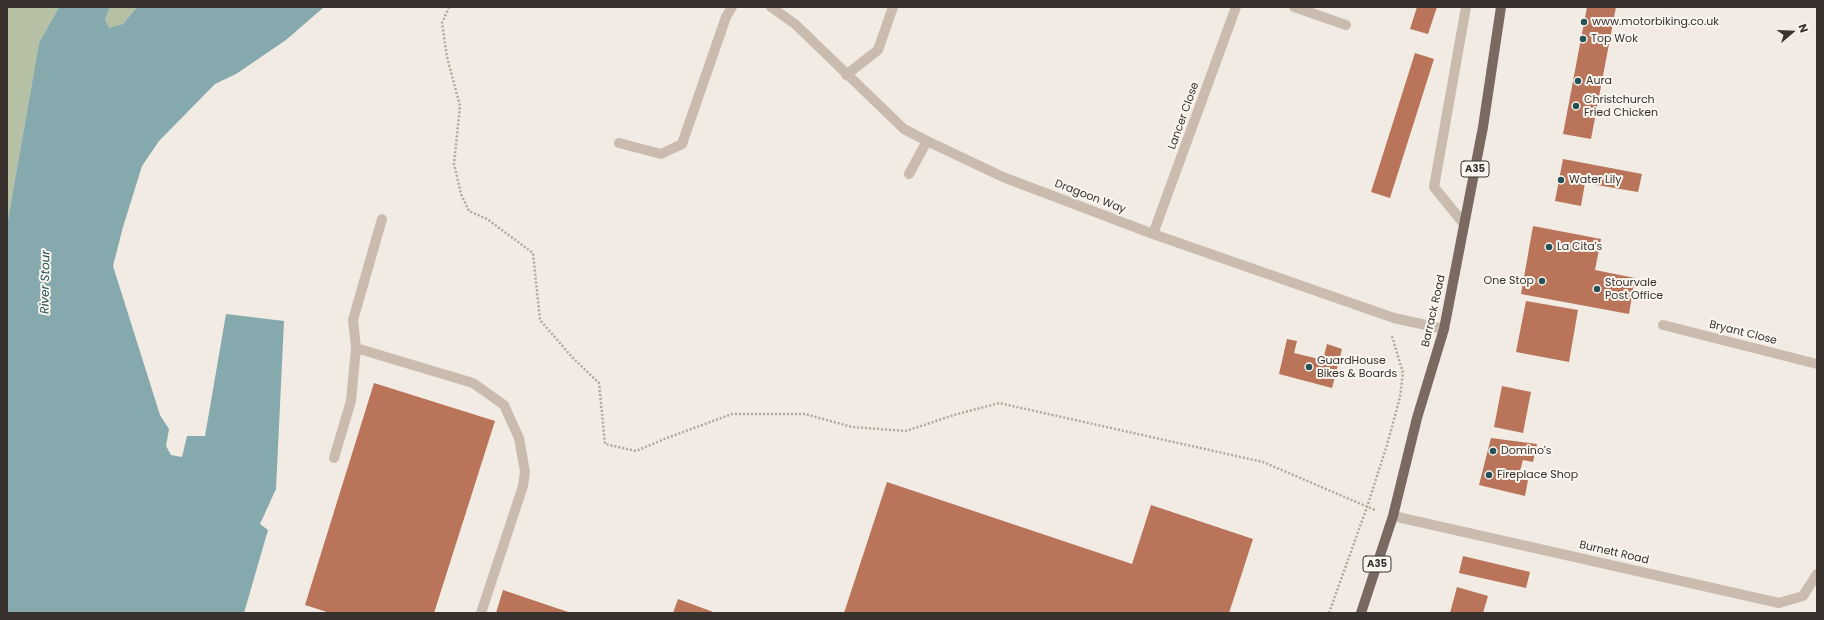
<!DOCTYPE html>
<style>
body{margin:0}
#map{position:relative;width:1824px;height:620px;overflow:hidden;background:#f2ebe3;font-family:Poppins,sans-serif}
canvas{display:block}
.frame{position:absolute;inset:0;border:8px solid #39312d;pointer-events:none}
.north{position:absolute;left:1772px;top:12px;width:40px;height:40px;-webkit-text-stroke:3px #f9f5ef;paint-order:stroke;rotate:71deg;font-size:11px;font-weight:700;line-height:16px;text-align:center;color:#39312d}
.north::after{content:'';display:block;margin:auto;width:14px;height:18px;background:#39312d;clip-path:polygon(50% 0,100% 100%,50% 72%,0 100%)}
</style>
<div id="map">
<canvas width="1824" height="620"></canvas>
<div class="frame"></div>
<div class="north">N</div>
</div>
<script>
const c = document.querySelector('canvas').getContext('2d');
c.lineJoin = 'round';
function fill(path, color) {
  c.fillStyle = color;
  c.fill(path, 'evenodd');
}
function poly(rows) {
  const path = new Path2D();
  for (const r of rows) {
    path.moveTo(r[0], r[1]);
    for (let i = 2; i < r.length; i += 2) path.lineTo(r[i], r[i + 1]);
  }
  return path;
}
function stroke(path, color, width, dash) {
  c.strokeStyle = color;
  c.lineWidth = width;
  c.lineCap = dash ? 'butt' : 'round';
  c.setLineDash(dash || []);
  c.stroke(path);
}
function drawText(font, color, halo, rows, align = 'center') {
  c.font = font + ' Poppins,sans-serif';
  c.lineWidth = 4;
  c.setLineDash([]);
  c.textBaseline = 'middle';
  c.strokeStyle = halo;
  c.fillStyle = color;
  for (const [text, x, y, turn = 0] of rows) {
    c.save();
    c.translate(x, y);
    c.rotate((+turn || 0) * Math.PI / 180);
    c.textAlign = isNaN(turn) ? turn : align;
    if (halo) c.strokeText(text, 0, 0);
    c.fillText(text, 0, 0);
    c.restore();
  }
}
fill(poly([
 [7,7,59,7,39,43,7,225],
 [110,7,137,7,123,24,109,29,105,19]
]), '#b5c0a4');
fill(poly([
 [59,7,110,7,105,19,109,28,123,24,137,7,324,7,286,40,236,74,215,84,159,141,142,166,123,227,113,266,160,415,169,429,166,446,171,455,182,457,187,436,205,436,226,314,284,321,276,489,260,524,268,530,244,613,7,613,7,225,39,43]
]), '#85a9ac');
fill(poly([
 [1417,7,1437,7,1428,34,1410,29],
 [1587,7,1616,7,1591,139,1563,134],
 [1415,53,1434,59,1390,198,1371,192],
 [1563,159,1642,174,1638,192,1585,183,1581,206,1555,201],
 [1533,226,1601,239,1595,270,1635,278,1629,314,1521,294],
 [1526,301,1578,310,1569,362,1516,352],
 [1287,339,1297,341,1294,353,1323,360,1327,344,1342,349,1332,388,1279,374],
 [374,383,495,421,434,613,330,613,305,605],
 [1502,386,1531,392,1523,433,1494,427],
 [1491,438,1537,444,1533,462,1523,460,1518,478,1528,480,1525,496,1479,485],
 [887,482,1132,564,1151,505,1253,539,1229,613,844,613],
 [1463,556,1530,572,1526,588,1459,573],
 [1457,587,1488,596,1483,613,1450,613],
 [503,590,571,613,496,613],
 [678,599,716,613,673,613]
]), '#b97459');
stroke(poly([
 [449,7,442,23,447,57,460,106,454,164,461,194,469,211,487,219,533,253,540,320,572,357,599,383,605,444,636,451,667,438,732,414,805,414,852,427,906,431,954,415,999,403,1263,462,1375,510],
 [1329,613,1367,507,1387,445,1400,397,1403,373,1392,336]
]), '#b5a69a', 2.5, [2, 2]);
stroke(poly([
 [771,7,795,24,904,129,927,141,1003,177,1153,234,1394,318,1444,329],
 [1294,7,1346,25],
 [846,75,878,50,893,7],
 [619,143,661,154,682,144,726,17,732,7],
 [909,174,927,141],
 [1464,224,1434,187,1466,7],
 [1153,234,1236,7],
 [1663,325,1817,364],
 [356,348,473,383,504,405,519,438,525,472,523,486,481,613],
 [334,458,351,401,356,348,353,320,382,219],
 [1393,516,1779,603,1803,596,1817,574]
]), '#c9bcaf', 10);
stroke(poly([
 [1361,613,1393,516,1417,418,1444,329,1483,127,1501,7]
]), '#796960', 10);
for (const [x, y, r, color] of [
 [1584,22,4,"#265156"],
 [1583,39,4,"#265156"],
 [1578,81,4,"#265156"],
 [1576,106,4,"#265156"],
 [1561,180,4,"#265156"],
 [1549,247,4,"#265156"],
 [1542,281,4,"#265156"],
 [1597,289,4,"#265156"],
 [1309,367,4,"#265156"],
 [1493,451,4,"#265156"],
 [1489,475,4,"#265156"]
]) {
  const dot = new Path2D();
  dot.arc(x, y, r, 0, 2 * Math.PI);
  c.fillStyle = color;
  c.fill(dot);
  stroke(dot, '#f9f5ef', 1.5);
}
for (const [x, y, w] of [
 [1475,169,28],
 [1377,564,28]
]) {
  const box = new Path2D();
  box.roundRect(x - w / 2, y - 8, w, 16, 3);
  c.fillStyle = '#f9f5ef';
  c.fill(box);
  stroke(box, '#39312d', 1);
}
drawText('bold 10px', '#39312d', null, [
 ["A35",1475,169],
 ["A35",1377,564]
]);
drawText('11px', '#39312d', '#f9f5ef', [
 ["www.motorbiking.co.uk",1592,22],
 ["Top Wok",1591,39],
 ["Aura",1586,81],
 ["Christchurch",1584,100],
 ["Fried Chicken",1584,113],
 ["Water Lily",1569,180],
 ["La Cita's",1557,247],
 ["One Stop",1534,281,"right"],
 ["Stourvale",1605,283],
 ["Post Office",1605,296],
 ["GuardHouse",1317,361],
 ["Bikes & Boards",1317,374],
 ["Domino's",1501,451],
 ["Fireplace Shop",1497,475]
], 'left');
drawText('11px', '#39312d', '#f9f5ef', [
 ["Lancer Close",1184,116,-70],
 ["Dragoon Way",1090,197,21],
 ["Barrack Road",1434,311,-77],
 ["Bryant Close",1743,333,14],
 ["Burnett Road",1614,553,13]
]);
drawText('italic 12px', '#265156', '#f9f5ef', [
 ["River Stour",46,282,-89]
]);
</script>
